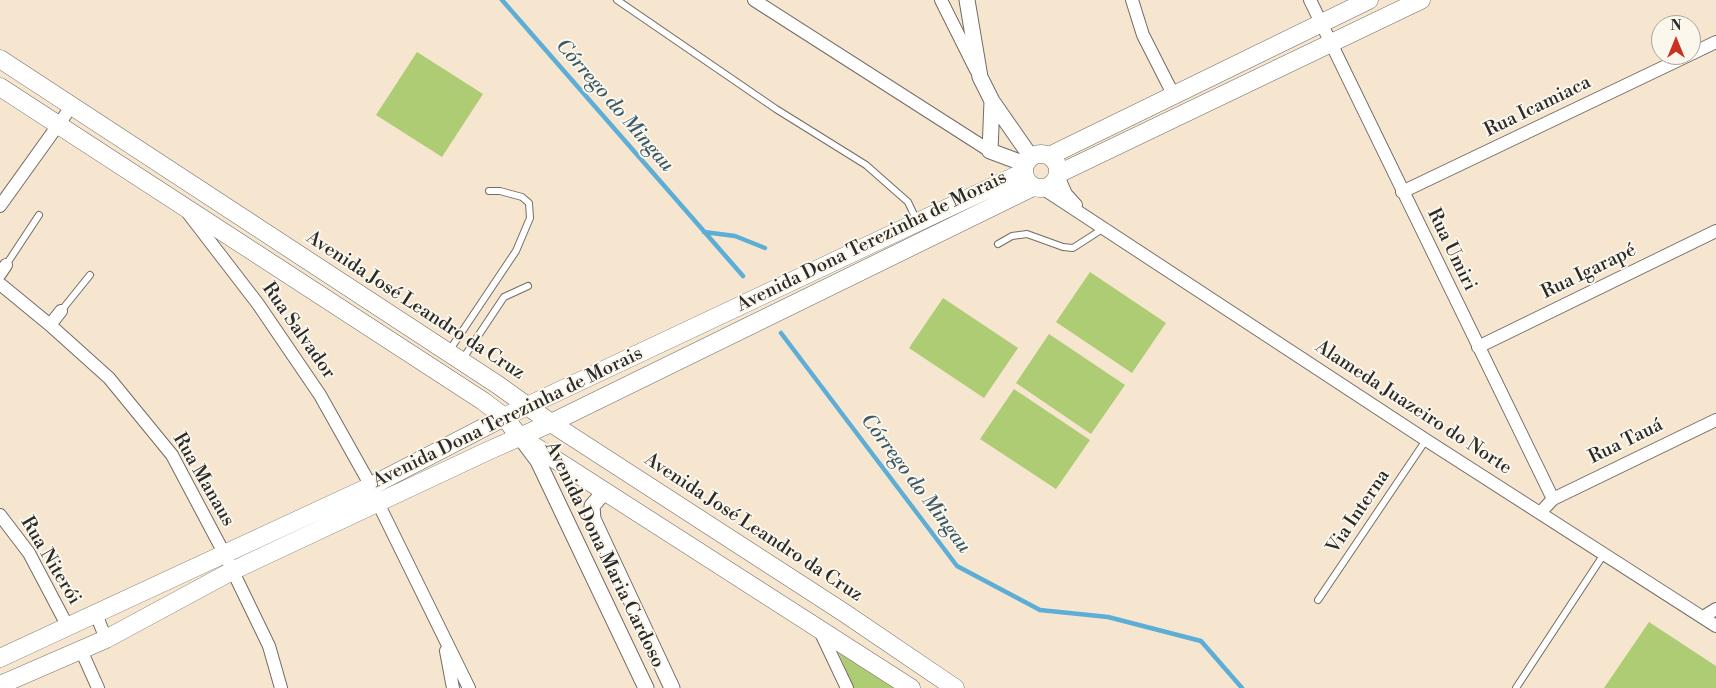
<!DOCTYPE html>
<meta charset="utf-8">
<style>
body{margin:0}
#map{position:relative;width:1716px;height:688px;overflow:hidden;background:#f6e6cf;font-family:"Libre Bodoni",serif}
canvas{display:block}
.north{position:absolute;left:1651px;top:15px;width:50px;height:50px;box-sizing:border-box;background:#fbf7ec;border:1px solid #a8a59f;border-radius:50%;rotate:0deg;font-size:14px;font-weight:700;line-height:20px;text-align:center;color:#2b2b2b}
.north::after{content:'';display:block;margin:auto;width:18px;height:22px;background:#c8321e;clip-path:polygon(50% 0,100% 100%,50% 72%,0 100%)}
</style>
<div id="map">
<canvas width="1716" height="688"></canvas>
<div class="north">N</div>
</div>
<script>
const c = document.querySelector('canvas').getContext('2d');
c.lineJoin = 'round';
function fill(path, color) {
  c.fillStyle = color;
  c.fill(path, 'evenodd');
}
function poly(rows) {
  const path = new Path2D();
  for (const r of rows) {
    if (r.length === 3) {
      path.moveTo(r[0] + r[2], r[1]);
      path.arc(r[0], r[1], r[2], 0, 2 * Math.PI);
      continue;
    }
    path.moveTo(r[0], r[1]);
    for (let i = 2; i < r.length; i += 2) path.lineTo(r[i], r[i + 1]);
  }
  return path;
}
function stroke(path, color, width, dash) {
  c.strokeStyle = color;
  c.lineWidth = width;
  c.lineCap = dash ? 'butt' : 'round';
  c.setLineDash(dash || []);
  c.stroke(path);
}
function drawText(font, color, halo, rows, align = 'center') {
  c.font = font + ' "Libre Bodoni",serif';
  c.lineWidth = 4;
  c.setLineDash([]);
  c.textBaseline = 'middle';
  c.strokeStyle = halo;
  c.fillStyle = color;
  for (const [text, x, y, turn = 0] of rows) {
    c.save();
    c.translate(x, y);
    c.rotate((+turn || 0) * Math.PI / 180);
    c.textAlign = isNaN(turn) ? turn : align;
    if (halo) c.strokeText(text, 0, 0);
    c.fillText(text, 0, 0);
    c.restore();
  }
}
fill(poly([
 [417,52,483,94,442,157,376,115],
 [1090,272,1166,323,1132,373,1056,322],
 [943,298,1018,348,984,398,909,348],
 [1049,334,1125,385,1091,434,1016,383],
 [1014,389,1090,440,1056,489,980,439],
 [1649,622,1716,666,1716,688,1604,688],
 [837,649,897,688,854,688]
]), '#adcc73');
stroke(poly([
 [502,0,743,276],
 [704,232,735,236,765,248],
 [781,333,957,566,1040,610,1108,617,1201,641,1242,688]
]), '#5caed7', 4.5);
const service = poly([
 [617,0,776,109,866,165,908,202,917,221],
 [998,244,1012,236,1027,234,1063,247,1073,248,1104,228],
 [6,265,39,215],
 [61,311,90,275],
 [449,351,516,251,530,218,529,203,522,197,500,191,489,191],
 [462,360,504,297,528,286],
 [1318,600,1426,440],
 [1516,688,1604,554]
]);
const minor = poly([
 [754,0,990,151],
 [941,0,976,70],
 [1132,0,1143,35,1173,94],
 [1310,0,1553,499,1540,513],
 [1691,54,1716,42],
 [1058,176,1066,194,1076,205],
 [1042,188,1426,440,1716,626],
 [1402,192,1689,55],
 [0,206,71,107],
 [188,213,258,304,320,395,371,486],
 [0,274,6,265],
 [0,284,50,325,109,378,172,455,224,553,269,646,281,688],
 [50,325,61,311],
 [1478,347,1716,231],
 [1553,499,1716,420],
 [378,503,469,688],
 [0,515,29,553,68,627],
 [96,614,106,639],
 [1703,617,1716,609],
 [819,629,847,688],
 [81,650,98,688],
 [446,651,453,688]
]);
const tertiary = poly([
 [967,0,980,77,992,101,1031,157],
 [992,101,990,151,1025,164],
 [523,441,538,461,646,688],
 [605,491,592,506,593,519,672,688]
]);
const secondary = poly([
 [0,59,498,385,551,423,843,612,955,688],
 [0,87,483,401,504,417,520,437,911,688],
 [1041,171,17],
 [1049,156,1369,0],
 [1058,174,1421,0],
 [0,658,371,486,504,417,1024,172],
 [0,685,106,639,232,571,490,450,551,423,1033,187]
]);
stroke(service, '#726c64', 8);
stroke(minor, '#726c64', 14);
stroke(tertiary, '#726c64', 17);
stroke(secondary, '#726c64', 19);
stroke(service, '#fff', 6);
stroke(minor, '#fff', 12);
stroke(tertiary, '#fff', 15);
stroke(secondary, '#fff', 18);
drawText('19px', '#2b2b2b', '#fbf7ec', [
 ["Rua Icamiaca",1538,107,-26],
 ["Avenida Dona Terezinha de Morais",872,242,-26],
 ["Rua Umiri",1451,250,64],
 ["Rua Igarapé",1589,272,-26],
 ["Avenida José Leandro da Cruz",415,306,33],
 ["Rua Salvador",298,331,55],
 ["Alameda Juazeiro do Norte",1413,408,33],
 ["Avenida Dona Terezinha de Morais",508,418,-26],
 ["Rua Tauá",1626,442,-26],
 ["Rua Manaus",203,480,60],
 ["Via Interna",1359,512,-56],
 ["Avenida José Leandro da Cruz",753,528,33],
 ["Avenida Dona Maria Cardoso",604,555,64],
 ["Rua Niterói",50,561,59]
]);
drawText('italic 20px', '#3c5967', '#fbf7ec', [
 ["Córrego do Mingau",614,106,49],
 ["Córrego do Mingau",915,484,53]
]);
</script>
